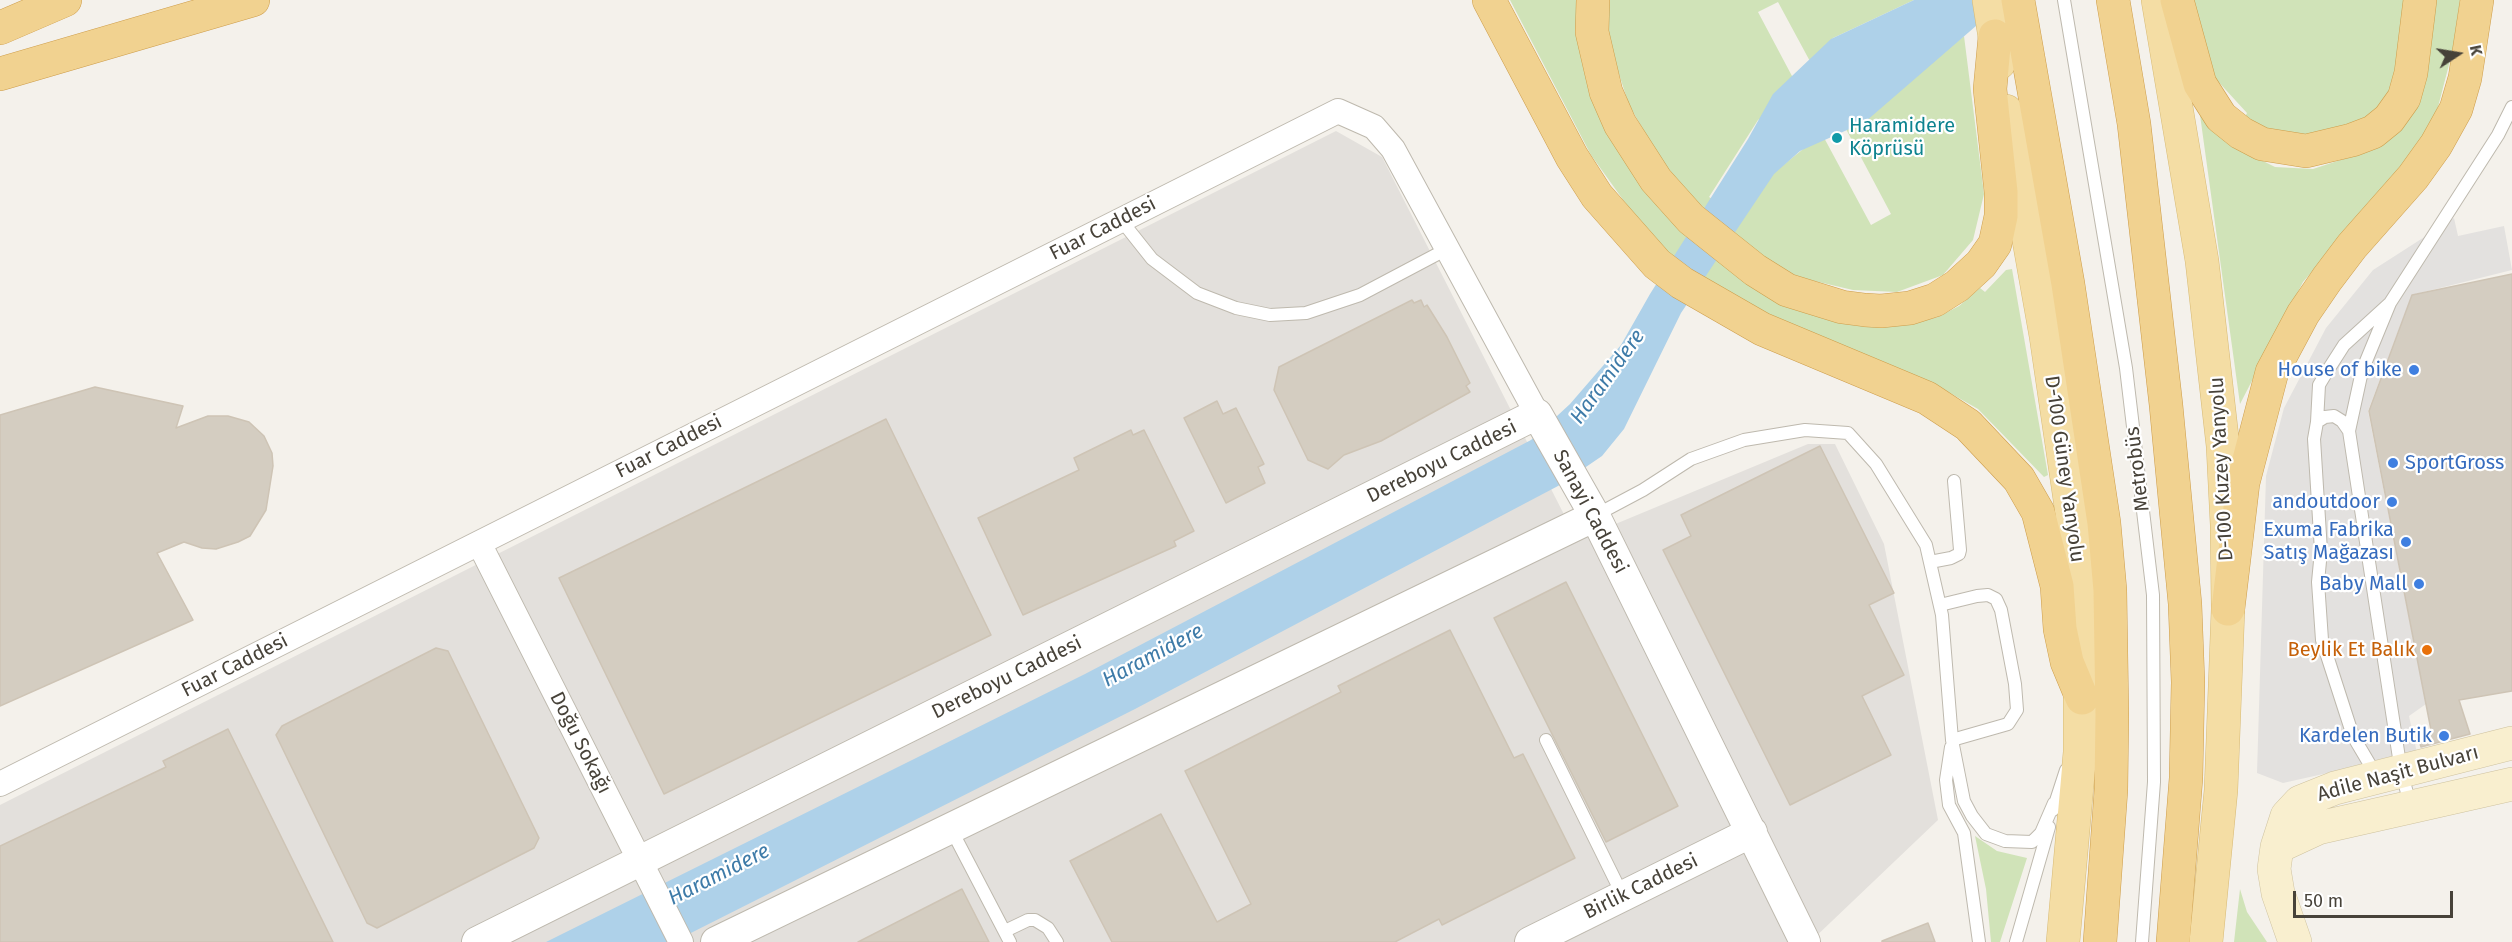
<!DOCTYPE html>
<meta charset="utf-8">
<style>
body{margin:0}
#map{position:relative;width:2512px;height:942px;overflow:hidden;background:#f4f1eb;font-family:"Fira Sans",sans-serif}
canvas{display:block}
.north{position:absolute;left:2428px;top:24px;width:60px;height:60px;-webkit-text-stroke:4px #fff;paint-order:stroke;rotate:78deg;font-size:16px;font-weight:700;line-height:24px;text-align:center;color:#474239}
.north::after{content:'';display:block;margin:auto;width:21px;height:27px;background:#474239;clip-path:polygon(50% 0,100% 100%,50% 72%,0 100%)}
.scale{position:absolute;left:2293px;top:891px;width:160px;height:27px;box-sizing:border-box;border:3px solid #474239;border-top:0;padding-left:8px;font-size:18px;line-height:21px;white-space:nowrap;color:#474239;-webkit-text-stroke:4px #fff;paint-order:stroke}
</style>
<div id="map">
<canvas width="2512" height="942"></canvas>
<div class="north">K</div>
<div class="scale">50 m</div>
</div>
<script>
const c = document.querySelector('canvas').getContext('2d');
c.lineJoin = 'round';
function fill(path, color) {
  c.fillStyle = color;
  c.fill(path, 'evenodd');
}
function poly(rows) {
  const path = new Path2D();
  for (const r of rows) {
    path.moveTo(r[0], r[1]);
    for (let i = 2; i < r.length; i += 2) path.lineTo(r[i], r[i + 1]);
  }
  return path;
}
function stroke(path, color, width, dash) {
  c.strokeStyle = color;
  c.lineWidth = width;
  c.lineCap = dash ? 'butt' : 'round';
  c.setLineDash(dash || []);
  c.stroke(path);
}
function drawText(font, color, halo, rows, align = 'center') {
  c.font = font + ' "Fira Sans",sans-serif';
  c.lineWidth = 4.5;
  c.setLineDash([]);
  c.textBaseline = 'middle';
  c.strokeStyle = halo;
  c.fillStyle = color;
  for (const [text, x, y, turn = 0] of rows) {
    c.save();
    c.translate(x, y);
    c.rotate((+turn || 0) * Math.PI / 180);
    c.textAlign = isNaN(turn) ? turn : align;
    if (halo) c.strokeText(text, 0, 0);
    c.fillText(text, 0, 0);
    c.restore();
  }
}
fill(poly([
 [1336,131,1382,157,1577,540,1808,444,1835,444,1884,544,1938,820,1810,942,0,942,0,805]
]), '#e3e0dc');
fill(poly([
 [1510,0,1581,0,1602,118,1813,314,1858,326,1909,324,1938,317,1959,306,1980,288,1985,292,2006,270,2012,269,2048,475,2044,477,1978,409,1943,389,1756,310,1681,265,1644,229,1591,155],
 [1608,0,1914,0,1833,38,1812,65,1778,2,1758,12,1801,93,1758,120,1709,197,1740,215,1772,174,1822,134,1871,225,1891,214,1846,129,1964,36,1984,194,1973,240,1943,275,1897,292,1853,290,1797,277,1748,248,1672,179,1629,105,1607,37],
 [2194,0,2409,0,2406,58,2383,106,2361,124,2309,136,2263,129,2245,117,2247,113,2214,77],
 [2433,0,2460,0,2453,49,2438,107,2422,141,2395,176,2303,282,2240,404,2200,115,2241,150,2275,167,2313,169,2380,147],
 [1975,836,1997,851,2027,858,2000,942,1991,942,1986,889],
 [2240,889,2247,912,2267,942,2234,942]
]), '#d0e3b8');
fill(poly([
 [2454,218,2458,236,2504,226,2512,270,2412,295,2368,411,2426,704,2409,716,2417,753,2283,783,2257,773,2266,476,2284,408,2326,328,2373,270]
]), '#e3e1df');
fill(poly([
 [1914,0,2006,0,1865,122,1800,151,1774,174,1681,313,1624,429,1602,456,1558,486,1135,709,673,942,546,942,1085,674,1531,440,1570,404,1621,345,1650,294,1748,139,1773,94,1831,39]
]), '#aed1e9');
const building = poly([
 [2512,274,2512,691,2459,700,2470,734,2421,747,2417,734,2431,730,2369,411,2412,295,2512,274],
 [1412,300,1414,303,1421,300,1424,307,1427,305,1447,337,1470,383,1466,386,1470,392,1381,441,1344,455,1328,469,1308,460,1274,390,1279,367,1412,300],
 [95,387,183,406,176,428,208,416,228,416,249,422,264,436,272,453,273,466,266,510,250,536,238,542,216,549,202,548,184,542,157,553,193,620,0,706,0,415,95,387],
 [1217,401,1223,414,1236,408,1264,464,1258,467,1265,483,1226,503,1184,418,1217,401],
 [886,419,991,635,664,794,559,578,886,419],
 [1131,430,1133,435,1144,430,1194,531,1174,541,1176,546,1023,615,978,518,1079,470,1074,458,1131,430],
 [1820,446,1894,593,1869,605,1904,675,1862,696,1891,755,1790,805,1663,550,1691,536,1681,515,1820,446],
 [1566,582,1678,806,1606,842,1494,618,1566,582],
 [1450,630,1514,758,1523,754,1575,858,1442,925,1439,919,1395,942,1112,942,1070,861,1161,814,1217,922,1251,904,1185,771,1341,692,1338,686,1450,630],
 [436,648,448,651,539,838,534,848,377,928,367,923,276,735,282,726,436,648],
 [228,729,333,942,0,942,0,846,166,767,163,761,228,729],
 [962,889,989,942,858,942,962,889],
 [1928,923,1935,942,1882,942,1882,941,1928,923]
]);
fill(building, '#d4cdc1');
stroke(building, '#cec4b5', 1.5);
const service = poly([
 [2064,0,2126,368,2153,595,2154,782,2142,942],
 [1121,220,1152,259,1197,293,1236,308,1270,315,1306,313,1360,295,1447,249],
 [2317,422,2319,385,2328,370,2344,345,2389,304],
 [2349,431,2362,371,2390,303,2498,135,2512,107],
 [1596,515,1643,490,1691,459,1744,440,1805,430,1848,433,1876,464,1926,545,1942,615,1952,740,1964,801,1972,816,1986,834,2005,841,2032,842,2041,833,2054,803],
 [1930,562,1951,558,1959,554,1960,550,1954,481],
 [1940,605,1977,596,1988,595,1996,599,2001,610,2015,684,2017,710,2008,724,1952,740],
 [1546,740,1623,896],
 [1951,747,1946,780,1949,805,1964,833,1979,942],
 [2376,775,2353,736,2322,640,2318,582,2321,551,2314,439,2317,422,2325,417,2334,416,2342,421,2349,431,2401,771,2411,807],
 [2053,810,2066,770],
 [951,829,1010,942],
 [1005,931,1028,920,1035,920,1048,928,1057,942],
 [2016,942,2049,827]
]);
const minor = poly([
 [479,543,681,942],
 [0,784,1338,111,1374,127,1393,149,1537,414]
]);
const tertiary = poly([
 [477,942,1537,414,1595,516,1805,942],
 [716,942,1595,516],
 [1530,942,1752,832]
]);
const secondary = poly([
 [2277,847,2318,828,2512,784],
 [2295,942,2278,893,2274,869,2277,847,2287,816,2300,802,2335,788,2512,743]
]);
const primary = poly([
 [1989,0,1999,63],
 [2158,0,2202,261,2223,446,2227,525,2228,609,2221,790,2206,942],
 [2006,111,2046,336,2074,527,2080,600,2080,752,2063,942]
]);
const trunk = poly([
 [1489,0,1572,157,1597,196,1657,264,1682,283,1762,329,1927,398,1968,425,2019,479,2038,512,2057,586,2060,629,2067,662,2082,698],
 [1593,0,1592,32,1606,92,1620,124,1656,180,1691,219,1755,270,1787,290,1842,307,1865,310,1881,311,1910,308,1935,300,1957,286,1981,264,1995,244,2001,216,2001,192,1990,89,1995,36],
 [2018,0,2068,284,2104,523,2110,590,2112,715,2111,790,2100,942],
 [2113,0,2134,124,2166,405,2185,604,2188,682,2186,778,2173,942],
 [2177,0,2200,84,2221,117,2241,133,2262,144,2306,151,2352,140,2373,132,2389,119,2404,98,2411,73,2420,0],
 [0,28,65,0],
 [0,74,253,0],
 [2228,609,2243,483,2272,372,2303,314,2327,279,2352,246,2413,177,2436,145,2456,109,2465,78,2477,0]
]);
stroke(service, '#beb9ae', 14);
stroke(minor, '#beb9ae', 26);
stroke(tertiary, '#beb9ae', 32);
stroke(secondary, '#cec29f', 34);
stroke(primary, '#d7ba75', 34);
stroke(trunk, '#cd9d4b', 34);
stroke(service, '#fff', 12);
stroke(minor, '#fff', 24);
stroke(tertiary, '#fff', 30);
stroke(secondary, '#f9efcf', 33);
stroke(primary, '#f4dda4', 33);
stroke(trunk, '#f1d290', 33);
for (const [x, y, r, color] of [
 [1837,138,6,"#0f9aa8"],
 [2414,370,6,"#3f7fe0"],
 [2393,463,6,"#3f7fe0"],
 [2392,502,6,"#3f7fe0"],
 [2406,542,6,"#3f7fe0"],
 [2419,584,6,"#3f7fe0"],
 [2427,650,6,"#e8710a"],
 [2444,736,6,"#3f7fe0"]
]) {
  const dot = new Path2D();
  dot.arc(x, y, r, 0, 2 * Math.PI);
  c.fillStyle = color;
  c.fill(dot);
  stroke(dot, '#fff', 2);
}
drawText('20px', '#0d838f', '#fff', [
 ["Haramidere",1849,126],
 ["Köprüsü",1849,149]
], 'left');
drawText('20px', '#474239', '#fff', [
 ["Fuar Caddesi",1103,229,-27],
 ["Fuar Caddesi",669,447,-27],
 ["Dereboyu Caddesi",1442,462,-26],
 ["D-100 Güney Yanyolu",2064,469,82],
 ["Metrobüs",2138,469,-97],
 ["D-100 Kuzey Yanyolu",2222,469,-93],
 ["Sanayi Caddesi",1590,512,62],
 ["Fuar Caddesi",235,666,-27],
 ["Dereboyu Caddesi",1007,678,-26],
 ["Doğu Sokağı",580,743,63],
 ["Adile Naşit Bulvarı",2398,774,-15],
 ["Birlik Caddesi",1641,887,-26]
]);
drawText('20px', '#366cbe', '#fff', [
 ["House of bike",2402,370],
 ["SportGross",2405,463,"left"],
 ["andoutdoor",2380,502],
 ["Exuma Fabrika",2394,530],
 ["Satış Mağazası",2394,553],
 ["Baby Mall",2407,584],
 ["Kardelen Butik",2432,736]
], 'right');
drawText('20px', '#c56008', '#fff', [
 ["Beylik Et Balık",2415,650]
], 'right');
drawText('italic 21px', '#3e7ba8', '#fff', [
 ["Haramidere",1608,377,-54],
 ["Haramidere",1153,656,-28],
 ["Haramidere",719,875,-27]
]);
</script>
